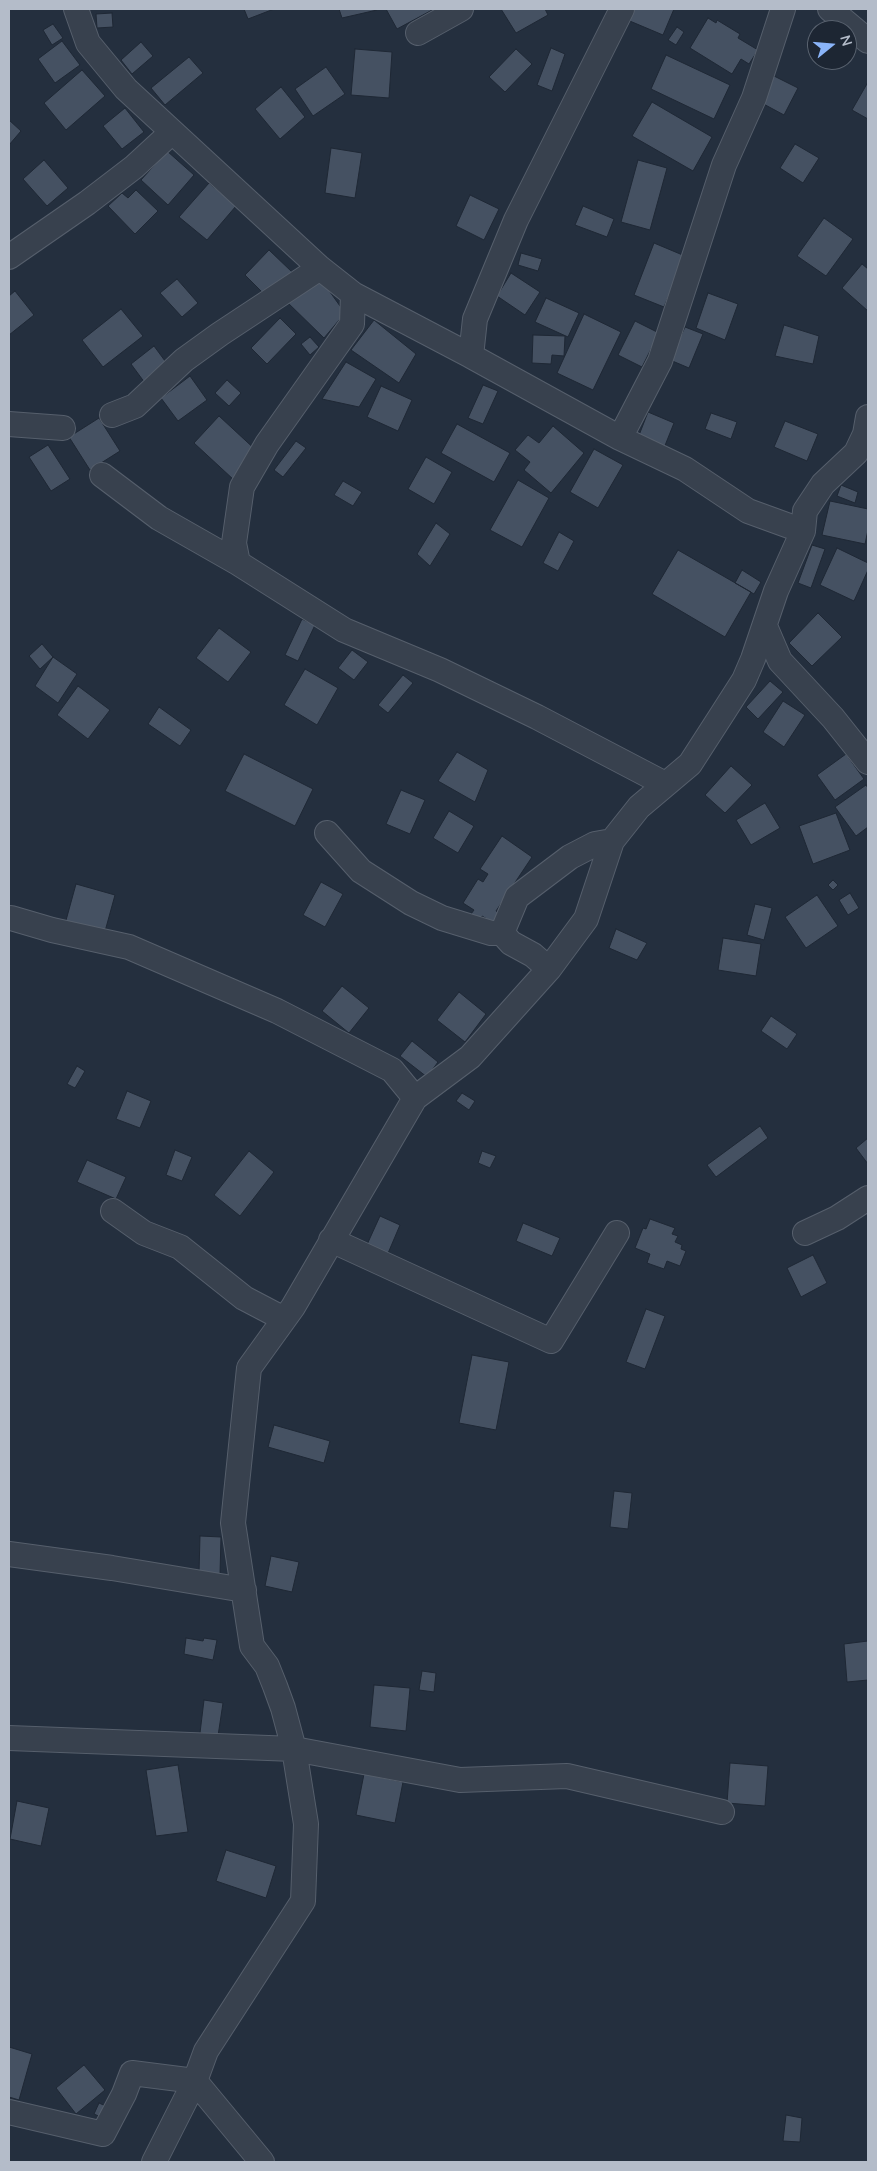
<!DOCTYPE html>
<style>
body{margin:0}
#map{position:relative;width:877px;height:2171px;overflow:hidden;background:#242f3e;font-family:"Nunito Sans",sans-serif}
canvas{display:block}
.frame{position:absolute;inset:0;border:10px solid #b4bcc9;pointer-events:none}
.north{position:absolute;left:807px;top:20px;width:50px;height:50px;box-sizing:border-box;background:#1d2633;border:1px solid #59626f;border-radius:50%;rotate:73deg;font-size:14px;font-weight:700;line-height:20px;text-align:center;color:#b4bcc9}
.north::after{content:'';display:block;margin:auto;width:18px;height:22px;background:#8ab4f8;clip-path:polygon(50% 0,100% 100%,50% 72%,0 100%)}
</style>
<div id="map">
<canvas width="877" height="2171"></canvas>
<div class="frame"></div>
<div class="north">N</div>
</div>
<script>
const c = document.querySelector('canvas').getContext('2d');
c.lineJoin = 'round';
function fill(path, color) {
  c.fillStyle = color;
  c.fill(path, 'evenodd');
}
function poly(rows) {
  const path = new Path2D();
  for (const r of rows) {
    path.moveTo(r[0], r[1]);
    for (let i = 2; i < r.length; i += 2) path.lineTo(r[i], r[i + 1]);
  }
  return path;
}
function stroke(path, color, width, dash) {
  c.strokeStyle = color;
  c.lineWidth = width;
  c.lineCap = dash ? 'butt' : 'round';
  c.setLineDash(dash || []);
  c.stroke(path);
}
const building = poly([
 [244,9,274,9,248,19,244,9],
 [339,9,377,9,377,10,342,18,339,9],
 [386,9,434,9,397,29,386,9],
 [501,9,545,9,548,15,516,33,501,9],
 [629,9,674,9,663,35,625,19,629,9],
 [112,13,113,27,97,28,96,14,112,13],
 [708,18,716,23,717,20,740,34,738,38,758,50,749,64,741,59,732,74,690,48,708,18],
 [53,24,63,38,52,45,43,30,53,24],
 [677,27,684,32,676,45,668,40,677,27],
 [62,41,80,65,55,83,38,59,62,41],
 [141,42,153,56,132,74,121,60,141,42],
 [551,48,565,54,552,91,537,85,551,48],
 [355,49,392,52,389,98,351,95,355,49],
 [516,49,532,64,505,92,489,77,516,49],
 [666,55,730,85,714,119,651,89,666,55],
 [189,57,203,73,165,105,151,88,189,57],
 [326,67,345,94,313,116,295,89,326,67],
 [82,70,105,96,66,130,44,103,82,70],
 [772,75,798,88,784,115,758,101,772,75],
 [868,82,868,119,852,110,868,82],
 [281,87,305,117,280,139,255,109,281,87],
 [652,102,712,137,693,171,632,136,652,102],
 [125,108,144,132,122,149,103,126,125,108],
 [9,120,21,131,9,145,9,120],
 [795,144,819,158,803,183,780,168,795,144],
 [331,148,362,153,355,198,325,193,331,148],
 [167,151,194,175,168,205,141,180,167,151],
 [44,160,68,188,47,206,23,179,44,160],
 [638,160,667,168,650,230,621,222,638,160],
 [209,183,236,206,207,240,179,217,209,183],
 [136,190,158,211,135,234,108,206,122,193,128,198,136,190],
 [470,195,499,209,484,240,456,226,470,195],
 [583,206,614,219,607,237,575,225,583,206],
 [824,218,853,239,826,276,797,256,824,218],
 [654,243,685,256,664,307,634,295,654,243],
 [269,250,292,272,267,297,245,275,269,250],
 [521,253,542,259,538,271,518,265,521,253],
 [862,264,868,269,868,311,842,288,862,264],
 [511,273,540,292,525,315,497,296,511,273],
 [320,278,345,313,324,338,286,301,320,278],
 [177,279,198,303,182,317,160,293,177,279],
 [15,291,34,315,9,335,9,296,15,291],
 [708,293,738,304,725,340,696,328,708,293],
 [546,298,579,313,568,337,535,322,546,298],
 [121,309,143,336,103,367,82,340,121,309],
 [584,314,621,332,593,390,557,373,584,314],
 [280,318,296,334,267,364,251,348,280,318],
 [374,320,416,354,399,383,351,350,374,320],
 [635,321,659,333,642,367,618,355,635,321],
 [784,325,819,336,813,364,775,356,784,325],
 [685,327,703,334,689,368,670,360,685,327],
 [533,335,565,336,564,356,552,355,551,364,532,363,533,335],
 [310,337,319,347,310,355,301,344,310,337],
 [154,346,168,365,145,383,131,364,154,346],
 [346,362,376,379,359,407,322,399,346,362],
 [190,376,207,400,178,421,161,398,190,376],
 [227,380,241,393,229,406,215,393,227,380],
 [483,385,498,391,483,424,468,418,483,385],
 [381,386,412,400,398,431,367,417,381,386],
 [648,412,674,423,662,453,636,443,648,412],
 [711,413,737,422,731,439,705,429,711,413],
 [219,416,259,453,234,480,194,443,219,416],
 [99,418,120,451,90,470,69,437,99,418],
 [785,421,818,434,807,461,774,447,785,421],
 [457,424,510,453,494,482,441,453,457,424],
 [553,426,584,453,551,493,524,470,530,462,515,450,528,435,539,443,553,426],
 [296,441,306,448,283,477,274,470,296,441],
 [48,445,70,479,51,491,29,457,48,445],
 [594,449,623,465,598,508,570,492,594,449],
 [426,457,452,472,434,504,408,489,426,457],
 [518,480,549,498,522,547,490,530,518,480],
 [343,481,362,492,353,506,334,495,343,481],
 [841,485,858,492,855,503,837,496,841,485],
 [830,501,868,509,868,530,865,544,822,535,830,501],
 [436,523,450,534,430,566,417,554,436,523],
 [559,532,574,541,558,571,543,563,559,532],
 [812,545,825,549,811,588,798,583,812,545],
 [837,548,868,563,868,570,854,601,820,585,837,548],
 [678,550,751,592,725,637,652,594,678,550],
 [742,570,761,582,754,594,735,583,742,570],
 [818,613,842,637,812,666,789,643,818,613],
 [302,619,315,625,298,661,285,655,302,619],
 [219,628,251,652,228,682,196,658,219,628],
 [42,644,53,657,40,669,29,656,42,644],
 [352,650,368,662,354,680,338,668,352,650],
 [53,657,77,674,58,703,35,686,53,657],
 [305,669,338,688,317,725,284,705,305,669],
 [403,675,413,683,388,713,378,705,403,675],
 [770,681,783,692,758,719,746,707,770,681],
 [78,686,110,710,88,739,57,715,78,686],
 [783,701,805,715,784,747,763,732,783,701],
 [159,707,191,730,180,746,148,724,159,707],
 [457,752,488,770,475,802,438,781,457,752],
 [244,754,313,789,295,826,225,791,244,754],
 [846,754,864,779,835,800,817,775,846,754],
 [731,766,752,785,725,813,705,795,731,766],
 [866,785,868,788,868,827,856,836,835,807,866,785],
 [401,790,425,800,410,834,386,824,401,790],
 [765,803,780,828,751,845,736,820,765,803],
 [449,811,474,826,458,853,433,838,449,811],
 [836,813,850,850,813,864,799,826,836,813],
 [502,836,532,857,496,911,501,915,495,924,482,916,480,919,471,914,474,910,463,903,478,879,483,882,488,874,480,869,502,836],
 [833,880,838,885,833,890,828,885,833,880],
 [321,882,343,894,325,927,303,915,321,882],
 [76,884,115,895,104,935,65,924,76,884],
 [850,893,859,908,848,915,839,900,850,893],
 [817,895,838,926,806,948,785,917,817,895],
 [755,904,772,908,764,940,747,935,755,904],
 [616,929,647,943,637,960,609,948,616,929],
 [723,938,761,944,756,976,718,970,723,938],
 [342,986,369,1008,349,1033,322,1011,342,986],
 [459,992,486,1014,465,1042,437,1020,459,992],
 [771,1016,797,1034,787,1049,761,1031,771,1016],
 [412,1041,438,1062,427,1077,400,1056,412,1041],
 [77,1066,85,1071,75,1088,67,1084,77,1066],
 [127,1091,151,1101,140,1128,116,1119,127,1091],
 [462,1093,475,1101,469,1110,456,1101,462,1093],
 [760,1126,768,1138,716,1177,707,1165,760,1126],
 [868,1138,868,1164,856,1148,868,1138],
 [175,1150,192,1157,182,1181,166,1175,175,1150],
 [249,1151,274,1172,240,1216,214,1195,249,1151],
 [482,1151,496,1156,490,1168,478,1163,482,1151],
 [87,1160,126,1177,116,1199,77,1182,87,1160],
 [380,1216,400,1225,386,1258,365,1249,380,1216],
 [650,1219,675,1228,672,1234,678,1236,675,1242,682,1245,681,1249,686,1251,680,1266,667,1261,664,1269,647,1263,650,1254,635,1248,643,1228,646,1229,650,1219],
 [523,1223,560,1238,552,1256,516,1241,523,1223],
 [813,1255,827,1283,801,1297,787,1268,813,1255],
 [646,1309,665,1316,645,1369,626,1362,646,1309],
 [472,1355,509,1362,496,1430,459,1423,472,1355],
 [274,1425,330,1441,324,1463,268,1447,274,1425],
 [614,1491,632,1493,628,1529,610,1527,614,1491],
 [200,1536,221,1537,220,1574,199,1573,200,1536],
 [271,1556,299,1562,292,1592,265,1586,271,1556],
 [186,1638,203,1641,204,1638,217,1640,213,1660,184,1654,186,1638],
 [868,1641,868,1680,847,1682,844,1644,868,1641],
 [422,1671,436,1673,434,1692,419,1690,422,1671],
 [374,1685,410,1688,406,1731,370,1727,374,1685],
 [204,1700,223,1703,218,1736,200,1733,204,1700],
 [730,1763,768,1766,765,1806,727,1803,730,1763],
 [178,1765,188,1832,156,1836,146,1770,178,1765],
 [364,1774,403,1782,395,1823,356,1815,364,1774],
 [17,1801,49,1808,41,1846,10,1839,17,1801],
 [226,1850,276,1866,266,1898,216,1881,226,1850],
 [9,2047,32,2054,19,2100,9,2097,9,2047],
 [84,2065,105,2090,76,2114,56,2088,84,2065],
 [99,2103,110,2108,105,2119,94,2114,99,2103],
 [786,2115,802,2118,800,2142,783,2141,786,2115]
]);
fill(building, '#455162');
stroke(building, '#1f2835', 1);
const minor = poly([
 [76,9,88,43,126,89,320,268,353,294,471,356],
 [783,9,754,98,724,165,660,361,620,438,685,469,748,511,803,531],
 [830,9,868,41],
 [418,33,461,9],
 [9,257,87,203,134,167,172,132],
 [353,294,352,324,267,444,242,487,234,543,238,563,344,630,440,670,537,717,665,784],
 [112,415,135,406,184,360,220,334,320,268],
 [9,424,63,428],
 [620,438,471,356,475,319,516,220,622,9],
 [102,475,159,518,238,563],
 [765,626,780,661,833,718,868,762],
 [327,833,361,871,411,903,442,918,491,933,502,933,511,943,533,955,549,969],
 [11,918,52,930,129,947,277,1011,392,1070,415,1098],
 [502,933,517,897,570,857,595,844,612,841],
 [113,1211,144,1233,180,1247,244,1298,284,1319],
 [805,1233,837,1218,868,1198],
 [331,1240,551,1341,617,1233],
 [9,1554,112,1568,244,1590],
 [9,1738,294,1749,460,1780,567,1776,722,1812],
 [9,2112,103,2134,124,2094,132,2073,195,2081,154,2162],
 [262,2162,195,2081,206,2051,303,1901,306,1824,294,1749,283,1708,275,1686,267,1666,252,1646,233,1523,249,1368,293,1307,415,1098,470,1057,549,969,586,919,612,841,639,807,690,764,719,719,744,680,753,659,776,591,803,531,805,511,823,484,856,453,865,434,868,417]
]);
stroke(minor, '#565f6c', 26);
stroke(minor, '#38414e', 24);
</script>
